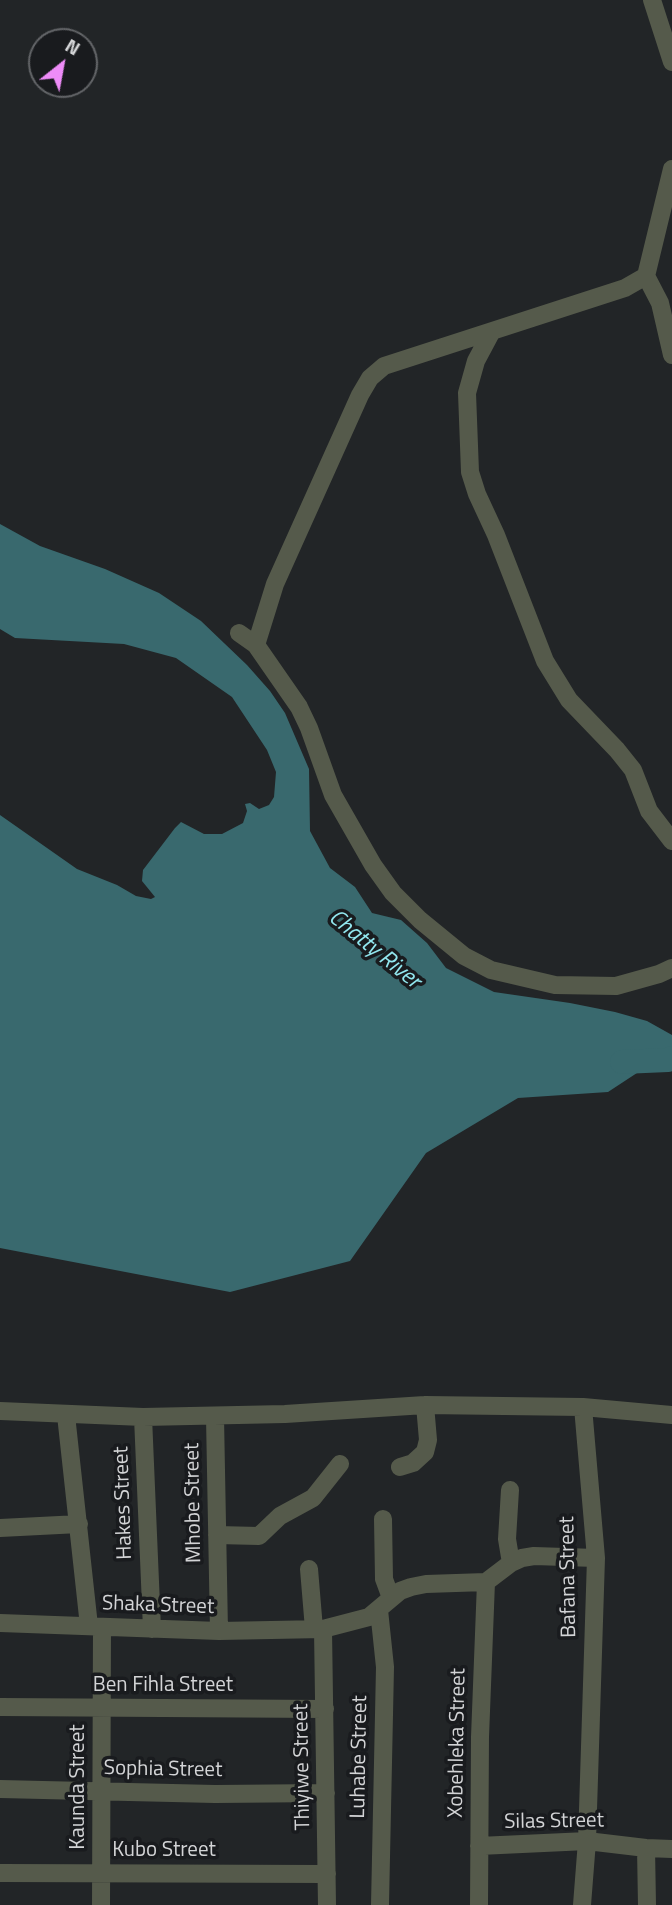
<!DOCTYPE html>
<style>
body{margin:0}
#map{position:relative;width:672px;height:1905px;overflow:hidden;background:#222527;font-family:"Titillium Web",sans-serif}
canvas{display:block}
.north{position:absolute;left:28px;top:28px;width:70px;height:70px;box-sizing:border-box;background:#191b1e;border:2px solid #636568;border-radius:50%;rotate:31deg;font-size:19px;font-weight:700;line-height:28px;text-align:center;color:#d3d4d6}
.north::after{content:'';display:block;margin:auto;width:24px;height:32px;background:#ee8cf8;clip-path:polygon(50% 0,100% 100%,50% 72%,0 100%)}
</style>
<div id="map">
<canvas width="672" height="1905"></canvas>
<div class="north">N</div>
</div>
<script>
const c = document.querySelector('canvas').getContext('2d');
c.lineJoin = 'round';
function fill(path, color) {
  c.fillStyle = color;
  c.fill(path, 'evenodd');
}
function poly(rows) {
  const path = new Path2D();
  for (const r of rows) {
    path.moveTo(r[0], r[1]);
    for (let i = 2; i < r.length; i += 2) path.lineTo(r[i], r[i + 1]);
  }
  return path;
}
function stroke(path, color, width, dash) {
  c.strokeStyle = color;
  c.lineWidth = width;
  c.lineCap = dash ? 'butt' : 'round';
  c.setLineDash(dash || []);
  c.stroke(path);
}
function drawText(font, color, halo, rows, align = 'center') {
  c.font = font + ' "Titillium Web",sans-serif';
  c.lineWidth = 7;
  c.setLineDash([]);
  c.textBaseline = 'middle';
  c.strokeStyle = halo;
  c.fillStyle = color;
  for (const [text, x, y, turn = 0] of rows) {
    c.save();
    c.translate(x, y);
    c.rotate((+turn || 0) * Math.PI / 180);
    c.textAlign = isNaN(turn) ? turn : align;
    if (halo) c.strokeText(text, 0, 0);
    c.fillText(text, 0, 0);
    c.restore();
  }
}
fill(poly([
 [0,524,40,546,105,569,159,593,201,621,247,665,270,691,285,713,309,769,310,831,330,868,355,887,372,913,401,920,427,943,446,968,494,992,570,1003,615,1012,647,1021,672,1035,672,1050,608,1092,518,1098,426,1153,350,1261,230,1292,0,1248,0,815,77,869,117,885,136,896,151,899,155,897,142,881,143,870,175,828,181,822,204,834,222,834,243,823,247,811,245,804,250,803,259,809,269,805,274,797,276,772,267,750,232,697,176,658,124,644,15,638,0,629]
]), '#39696e');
stroke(poly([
 [622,1062,668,1060,672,1058]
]), '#39696e', 24);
stroke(poly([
 [652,0,672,62],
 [646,276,660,303,672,355],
 [492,331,476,361,467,393,470,472,477,494,496,535,545,661,569,700,617,750,633,770,649,811,672,841],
 [239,633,256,645,299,707,309,728,333,795,373,865,393,893,420,920,464,956,491,970,555,985,616,986,659,974,672,968],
 [256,645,275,584,360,395,370,378,384,366,625,288,646,276,672,169],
 [583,1407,672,1415],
 [0,1411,143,1417,285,1414,425,1405,583,1407,596,1558,587,1841,582,1905],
 [66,1415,89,1626],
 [143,1417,152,1629],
 [215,1417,219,1631],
 [400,1467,413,1463,425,1452,428,1440,425,1405],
 [510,1490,507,1539,511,1563],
 [383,1519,384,1579,391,1598],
 [0,1528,79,1524],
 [217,1535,259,1536,280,1516,313,1498,340,1464],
 [309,1569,314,1629],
 [379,1610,385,1667,380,1905],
 [0,1623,219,1631,323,1629,369,1617,400,1591,411,1587,426,1584,486,1582,511,1563,522,1558,534,1556,596,1558],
 [323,1629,327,1905],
 [0,1707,325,1709],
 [0,1789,215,1794,326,1793],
 [479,1846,587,1841,646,1848,672,1849],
 [646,1848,647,1905],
 [0,1873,327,1874],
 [101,1905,102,1627],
 [479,1905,480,1737,486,1582]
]), '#555a4b', 18);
drawText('21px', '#d3d4d6', '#191b1e', [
 ["Hakes Street",124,1503,-92],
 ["Mhobe Street",194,1503,-91],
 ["Bafana Street",569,1577,-91],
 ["Shaka Street",158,1606,2],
 ["Ben Fihla Street",163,1686],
 ["Xobehleka Street",458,1743,-89],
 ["Luhabe Street",360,1757,-89],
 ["Thiyiwe Street",303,1767,-91],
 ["Sophia Street",163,1770,1],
 ["Kaunda Street",79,1787,-90],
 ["Silas Street",554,1822,-1],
 ["Kubo Street",164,1851]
]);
drawText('italic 23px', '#92e7ef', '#191b1e', [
 ["Chatty River",374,950,39]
]);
</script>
